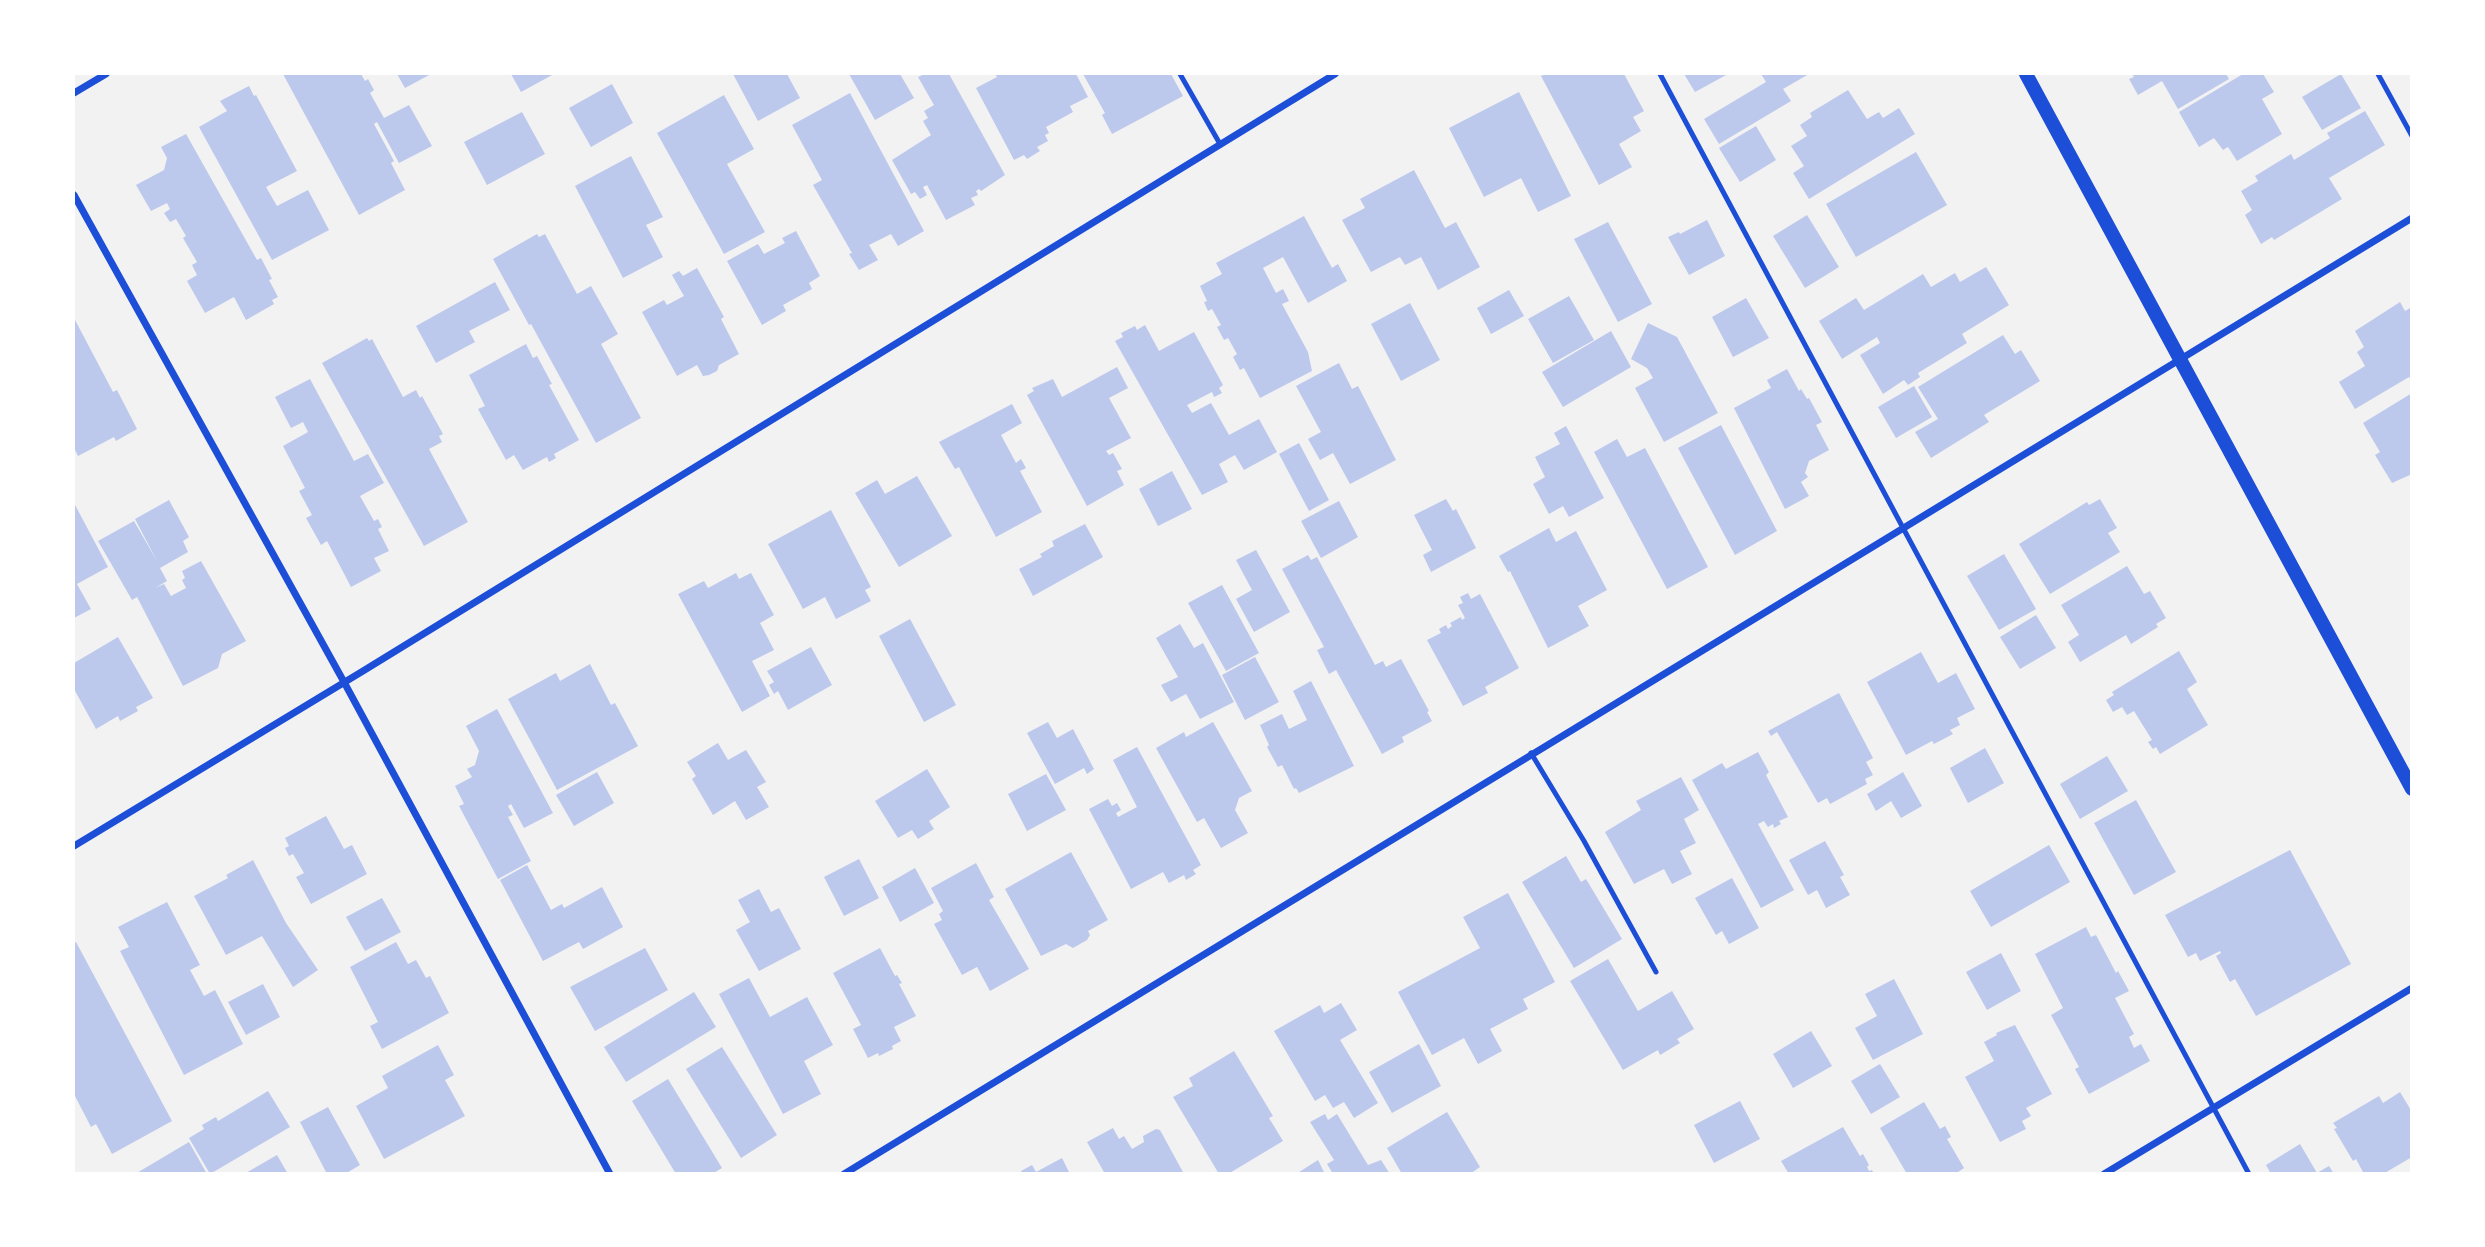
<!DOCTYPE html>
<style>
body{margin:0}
#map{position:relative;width:2485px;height:1247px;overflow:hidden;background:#f2f2f2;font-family:Helvetica,sans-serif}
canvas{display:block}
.frame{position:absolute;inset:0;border:75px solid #fff;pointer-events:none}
</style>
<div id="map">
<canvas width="2485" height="1247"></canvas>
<div class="frame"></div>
</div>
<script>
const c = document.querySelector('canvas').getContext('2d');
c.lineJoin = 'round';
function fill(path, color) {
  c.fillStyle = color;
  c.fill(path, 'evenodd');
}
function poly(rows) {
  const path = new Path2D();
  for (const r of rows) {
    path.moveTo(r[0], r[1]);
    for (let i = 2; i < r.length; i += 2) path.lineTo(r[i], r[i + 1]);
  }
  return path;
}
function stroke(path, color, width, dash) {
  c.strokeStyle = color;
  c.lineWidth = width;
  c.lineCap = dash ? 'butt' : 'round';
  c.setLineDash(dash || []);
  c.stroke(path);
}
fill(poly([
 [283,74,361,74,365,81,368,79,374,90,370,93,384,118,409,105,432,146,399,163,377,122,374,124,394,161,391,163,405,190,359,215],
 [397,74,431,74,405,88],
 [511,74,554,74,521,92],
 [733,74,787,74,800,98,758,121],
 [849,74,900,74,914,98,875,120],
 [925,74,949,74,1005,175,981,191,979,189,976,191,978,195,971,198,975,205,946,220,927,185,923,187,927,195,920,199,915,192,911,194,892,160,931,135,923,121,928,118,924,111,934,105,918,77],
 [995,74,1076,74,1088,97,1070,106,1073,112,1046,127,1049,133,1045,135,1048,141,1037,147,1040,151,1027,159,1024,155,1014,160,976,88,997,77],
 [1083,74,1171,74,1183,96,1112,134,1102,115,1105,113],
 [1546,74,1624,74,1644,111,1633,117,1641,131,1619,144,1632,167,1599,185,1541,76],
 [1684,74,1728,74,1695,92],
 [1761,74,1809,74,1783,89,1791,101,1719,144,1704,119,1766,82],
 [2132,74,2226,74,2229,79,2178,109,2162,81,2138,95,2129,79,2134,77],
 [2243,74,2263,74,2274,92,2262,99,2282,134,2237,161,2228,147,2223,150,2214,138,2199,147,2179,112],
 [2341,74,2361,108,2322,130,2302,97],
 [612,84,633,123,591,147,569,108],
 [249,86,254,96,256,95,297,171,266,187,277,206,308,190,329,230,272,260,199,127,227,111,220,101],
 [1848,90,1867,119,1879,112,1883,118,1899,108,1915,134,1809,199,1793,173,1804,166,1791,146,1807,136,1800,125,1812,117,1810,113],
 [1519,92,1571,196,1538,212,1521,178,1484,197,1449,128],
 [850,93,924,231,898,246,891,234,869,245,878,260,859,270,849,254,852,253,813,185,822,180,792,125],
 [724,95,754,149,727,164,765,232,724,254,657,133],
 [2365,111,2385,145,2329,178,2342,199,2274,240,2272,237,2261,244,2245,215,2252,210,2241,191,2258,181,2255,176,2291,154,2294,160,2330,138,2327,133],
 [522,112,545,154,487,185,464,142],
 [1756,126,1776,160,1740,182,1719,148],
 [186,134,257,260,261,258,272,279,269,280,278,297,272,300,274,304,246,320,234,297,205,313,187,281,197,275,192,265,197,262,183,238,186,236,176,219,170,222,164,213,170,209,167,203,151,211,136,185,164,170,167,158,161,147],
 [1916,152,1947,205,1856,257,1826,204],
 [631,156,663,217,646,225,663,257,623,278,575,186],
 [1414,170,1445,228,1456,222,1480,267,1438,290,1421,257,1405,265,1400,257,1371,272,1342,220,1365,208,1360,199],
 [1807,215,1839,267,1805,288,1773,236],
 [1304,216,1332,268,1338,264,1347,281,1308,303,1283,257,1263,268,1276,293,1283,289,1289,301,1282,304,1308,352,1312,371,1260,398,1244,368,1240,370,1233,357,1237,354,1228,338,1224,340,1217,327,1221,325,1212,309,1208,311,1204,302,1207,301,1200,286,1222,274,1216,263],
 [1707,220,1725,256,1689,275,1668,237,1679,232,1680,234],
 [1608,222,1652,304,1618,322,1574,239],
 [796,231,820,276,809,283,812,289,783,305,786,311,762,325,727,261,758,244,764,254,785,243,782,238],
 [537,234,539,237,545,234,577,294,591,286,618,334,601,344,641,418,596,443,531,324,529,325,493,259],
 [1986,267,2009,305,1962,334,1967,343,1918,373,1920,377,1908,385,1904,380,1883,394,1860,355,1880,343,1877,337,1842,359,1819,321,1856,298,1864,310,1923,274,1931,287,1955,273,1960,282],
 [697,268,724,317,721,319,739,354,719,365,717,371,709,375,703,376,697,365,677,376,642,312,664,300,667,305,684,296,672,275,679,271,683,276],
 [495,282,510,310,469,331,475,342,436,363,416,326],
 [1509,290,1524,316,1491,334,1477,308],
 [1569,296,1594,340,1553,363,1528,319],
 [1746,298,1769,338,1733,357,1712,317],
 [2400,302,2405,311,2412,307,2412,381,2409,377,2355,409,2339,382,2365,366,2357,352,2364,347,2355,331],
 [1410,303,1440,360,1401,381,1371,324],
 [74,318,113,392,117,390,137,429,116,441,114,437,78,456,74,448],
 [1648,323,1677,337,1718,413,1664,442,1635,388,1653,378,1647,368,1631,359],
 [1145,325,1159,351,1194,332,1223,385,1219,388,1222,393,1214,397,1212,392,1187,405,1192,413,1211,403,1229,435,1259,419,1277,452,1244,470,1235,455,1219,464,1228,482,1202,495,1115,341,1123,337,1121,333,1135,326,1137,330],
 [1611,331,1631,367,1563,407,1542,372],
 [2003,335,2015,354,2021,350,2040,381,1984,415,1989,422,1931,458,1915,432,1938,419,1918,387],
 [367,338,369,341,372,339,403,397,416,390,420,398,422,396,443,434,439,436,442,442,429,449,468,522,424,546,322,363],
 [526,344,533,358,537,356,552,384,549,385,579,440,554,454,556,458,549,462,547,457,523,470,514,455,506,460,478,409,485,406,469,375],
 [1339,363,1352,389,1358,386,1396,460,1350,484,1333,453,1320,460,1308,439,1321,432,1296,386],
 [1117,367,1128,388,1109,398,1131,438,1106,451,1109,455,1113,453,1122,469,1117,471,1124,485,1087,506,1027,395,1034,391,1032,388,1053,379,1062,397],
 [1787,369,1799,391,1801,389,1807,399,1809,398,1822,422,1816,425,1829,450,1809,461,1805,473,1808,477,1801,482,1809,496,1785,509,1734,408,1771,388,1767,380],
 [310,379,354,461,368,454,384,483,360,496,374,521,378,519,382,527,378,529,389,551,374,558,381,571,351,587,327,541,321,545,306,518,312,515,299,491,305,488,283,446,308,432,303,422,291,428,275,397],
 [1914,386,1932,417,1896,438,1878,407],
 [2412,393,2412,474,2392,483,2375,455,2380,452,2363,423],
 [1012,404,1022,423,1001,435,1016,463,1021,459,1026,468,1020,471,1042,512,996,537,959,467,955,469,939,442],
 [1721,425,1777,531,1735,555,1678,448],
 [1566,426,1604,498,1569,517,1563,506,1549,514,1533,484,1545,477,1535,457,1560,444,1554,433],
 [1617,439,1627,457,1645,448,1708,567,1667,589,1594,452],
 [1299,443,1329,500,1309,511,1279,454],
 [1172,471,1192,509,1158,526,1139,489],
 [917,476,952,536,899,567,855,493,877,480,885,494],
 [1446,499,1453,511,1456,509,1476,548,1431,572,1423,555,1432,550,1414,515],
 [2100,499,2117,528,2108,533,2120,552,2050,594,2019,544,2087,502,2089,505],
 [169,500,189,537,183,541,188,552,160,568,167,581,155,588,164,584,171,596,186,588,182,580,185,578,182,571,201,561,246,641,222,654,218,668,183,686,137,597,132,600,98,541,134,521,157,561,135,519],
 [1339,501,1358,537,1321,558,1301,521],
 [74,503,108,567,77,584,91,609,74,618],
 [831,510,871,587,865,590,871,601,836,619,825,597,803,609,768,544],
 [1085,524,1103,557,1033,596,1019,569,1042,557,1040,554,1054,546,1052,541],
 [1549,528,1556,542,1576,531,1607,590,1578,606,1589,626,1548,648,1510,571,1508,572,1499,556],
 [1256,550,1290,612,1254,632,1236,599,1252,590,1236,560],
 [2004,554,2036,609,1999,630,1967,576],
 [1308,555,1311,560,1317,557,1375,665,1383,661,1386,667,1401,659,1429,711,1427,712,1432,721,1402,737,1404,742,1382,754,1336,670,1329,674,1317,650,1324,647,1282,569],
 [2127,566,2144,594,2150,591,2166,618,2156,624,2158,627,2131,644,2126,635,2080,662,2068,642,2079,635,2061,605],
 [736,573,739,579,751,573,774,615,760,623,774,650,752,661,770,696,742,712,678,594,704,581,708,588],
 [1222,585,1259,653,1226,671,1188,603],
 [1468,593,1471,599,1480,594,1519,668,1485,687,1488,693,1463,706,1427,640,1441,633,1439,629,1446,625,1448,629,1452,626,1450,623,1461,617,1462,620,1465,618,1458,605,1463,603,1460,597],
 [2036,615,2056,648,2020,669,2000,637],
 [910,619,956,705,924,722,879,636],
 [1180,624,1194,648,1203,643,1234,702,1200,719,1186,694,1171,702,1161,685,1178,677,1156,638],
 [118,637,153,698,136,707,138,711,120,721,118,716,96,729,74,689,74,663],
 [811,647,832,685,788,710,778,691,774,694,769,685,774,682,767,671],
 [2179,651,2197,682,2187,689,2208,725,2160,754,2156,747,2153,749,2148,742,2152,740,2134,711,2127,715,2122,707,2113,712,2106,700,2114,695,2112,692],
 [1921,652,1938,683,1956,673,1975,709,1957,718,1960,725,1950,730,1953,734,1934,744,1932,741,1906,755,1867,682],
 [1255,657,1279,702,1245,720,1222,675],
 [590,664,611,705,615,703,638,746,557,790,508,699,556,673,560,681],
 [1311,681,1354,766,1299,793,1296,788,1294,789,1282,765,1278,767,1267,747,1269,745,1260,725,1282,714,1289,729,1307,720,1293,691],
 [1839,693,1873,758,1866,762,1873,775,1865,779,1867,784,1830,804,1827,798,1818,803,1777,732,1771,736,1768,731],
 [497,709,553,813,524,828,511,804,508,806,513,815,508,817,531,861,498,879,459,806,464,804,455,786,472,777,467,769,475,765,479,751,466,726],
 [1048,722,1057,738,1073,729,1094,769,1087,774,1084,768,1055,784,1027,733],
 [1213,722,1252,791,1239,798,1235,810,1248,833,1221,848,1204,818,1197,822,1156,748,1184,732,1186,737],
 [718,743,728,760,746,750,766,782,757,787,769,807,746,820,735,801,713,815,692,779,696,776,687,762],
 [1137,747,1201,865,1193,870,1196,874,1186,880,1184,875,1169,883,1163,872,1131,889,1089,809,1108,799,1112,806,1117,803,1121,810,1116,813,1118,817,1137,807,1113,760],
 [1985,748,2004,783,1968,803,1950,768],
 [1758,752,1769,772,1766,775,1788,817,1779,821,1781,824,1774,828,1773,824,1768,827,1764,821,1758,824,1794,890,1761,908,1692,780,1722,763,1726,769],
 [2107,756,2128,791,2080,819,2060,784],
 [927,769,950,807,929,821,934,829,918,839,912,830,898,838,875,801],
 [597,772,614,803,574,826,556,795],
 [1903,772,1922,806,1901,818,1891,801,1876,811,1867,794],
 [1046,774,1066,810,1027,831,1008,794],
 [1681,777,1699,810,1684,819,1696,843,1680,851,1692,874,1672,884,1664,869,1634,884,1605,832,1641,810,1636,801],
 [2136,800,2176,872,2134,895,2094,823],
 [326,816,344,849,352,845,367,874,311,904,296,877,304,873,293,854,289,856,285,848,289,846,285,838],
 [1825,841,1844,875,1840,877,1850,895,1826,908,1817,890,1808,895,1789,860],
 [2049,845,2070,882,1991,927,1970,891],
 [2290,850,2351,964,2256,1016,2235,979,2230,982,2216,956,2221,953,2220,951,2200,961,2196,953,2188,957,2165,915],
 [1071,852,1108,920,1088,931,1090,935,1087,940,1073,948,1066,944,1041,956,1005,889],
 [1566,856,1581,882,1586,879,1622,939,1574,968,1522,882],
 [859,859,879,898,844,916,824,877],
 [253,860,286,923,318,970,293,987,262,936,226,955,194,896,228,878,226,875],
 [976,863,994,897,989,900,1029,969,990,991,977,967,962,975,934,924,942,920,939,914,943,911,931,888],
 [527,865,551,910,562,904,564,908,602,887,623,927,583,949,579,942,543,961,500,880],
 [915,868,934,903,900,922,882,887],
 [1732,878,1759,928,1729,944,1722,931,1716,935,1695,898],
 [759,889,771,912,779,908,801,949,759,971,736,930,750,922,738,900],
 [1508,893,1555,982,1523,999,1528,1009,1490,1029,1502,1051,1478,1064,1464,1038,1432,1055,1398,992,1480,948,1463,917],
 [382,898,401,932,365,951,346,917],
 [167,902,200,965,190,970,204,996,215,990,243,1044,184,1075,120,951,129,947,118,927],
 [2086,927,2091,937,2096,935,2116,973,2118,971,2129,991,2115,998,2134,1034,2129,1037,2134,1048,2141,1044,2150,1061,2089,1094,2075,1069,2079,1067,2051,1015,2063,1008,2035,954],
 [76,942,172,1121,112,1154,96,1124,91,1127,74,1094,74,943],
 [396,942,408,964,416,960,426,978,430,976,449,1013,382,1049,370,1026,378,1022,350,967],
 [645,948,668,990,595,1031,570,987],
 [880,948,895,976,897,975,902,983,899,984,916,1016,894,1027,901,1041,892,1046,893,1049,879,1056,878,1053,868,1058,853,1029,861,1025,833,973],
 [2001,953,2021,991,1987,1010,1966,972],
 [1608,959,1638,1011,1672,991,1694,1029,1677,1039,1680,1043,1660,1055,1658,1050,1623,1070,1570,981],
 [749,978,770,1017,807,997,833,1045,804,1061,821,1094,783,1114,719,994],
 [1894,979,1923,1034,1873,1060,1855,1028,1877,1016,1865,994],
 [263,984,280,1017,246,1035,228,1002],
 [694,992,716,1027,626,1082,604,1047],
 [1341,1003,1357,1030,1340,1040,1378,1103,1354,1118,1344,1102,1333,1108,1325,1095,1315,1101,1274,1031,1320,1005,1324,1013],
 [2015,1025,2052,1094,2026,1108,2031,1116,2022,1121,2026,1129,2000,1142,1965,1077,1994,1061,1984,1042,1997,1035,1996,1033],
 [1811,1031,1832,1066,1793,1088,1773,1054],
 [1419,1044,1441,1086,1392,1113,1369,1072],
 [438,1045,454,1075,445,1080,465,1116,384,1159,356,1106,388,1088,382,1076],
 [722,1047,777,1135,741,1158,686,1069],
 [1234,1051,1273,1116,1269,1118,1283,1141,1228,1174,1219,1174,1173,1097,1193,1086,1189,1078],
 [1880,1064,1900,1097,1871,1114,1851,1081],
 [668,1079,722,1168,712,1174,676,1174,632,1101],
 [268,1091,290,1127,210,1174,189,1138,204,1129,202,1125,216,1117,218,1121],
 [2400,1092,2412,1112,2412,1157,2383,1174,2364,1174,2356,1159,2353,1161,2334,1129,2337,1128,2333,1123,2379,1096,2383,1103],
 [1740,1101,1760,1139,1714,1163,1694,1125],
 [1924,1102,1940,1129,1945,1126,1951,1137,1947,1139,1964,1168,1955,1174,1907,1174,1880,1128],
 [328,1107,360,1165,345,1174,327,1174,300,1122],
 [1447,1112,1480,1167,1470,1174,1402,1174,1387,1148],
 [1325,1114,1328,1120,1337,1114,1368,1165,1381,1160,1390,1174,1333,1174,1327,1164,1334,1160,1310,1122],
 [1843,1127,1860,1156,1863,1154,1869,1165,1867,1167,1869,1171,1872,1170,1874,1174,1789,1174,1781,1161],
 [1113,1128,1119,1139,1124,1136,1132,1149,1144,1142,1143,1136,1156,1129,1160,1130,1184,1174,1105,1174,1087,1142],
 [189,1142,207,1174,135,1174],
 [2300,1144,2317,1173,2329,1166,2334,1174,2271,1174,2266,1165],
 [277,1155,288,1174,244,1174],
 [1062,1158,1070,1174,1022,1174,1021,1171,1032,1165,1036,1172],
 [1318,1160,1325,1174,1296,1174]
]), '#bdc9ec');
stroke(poly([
 [1180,74,1220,144],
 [1660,74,2249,1174],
 [2378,74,2412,136],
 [1531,753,1584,841,1656,972]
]), '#1d4ed8', 5);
stroke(poly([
 [74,93,106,74],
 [74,195,344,682,610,1174],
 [74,846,363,671,1335,74],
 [844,1174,2412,218],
 [2104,1174,2412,988]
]), '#1d4ed8', 7);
stroke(poly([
 [2026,74,2412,789]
]), '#1d4ed8', 14);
</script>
